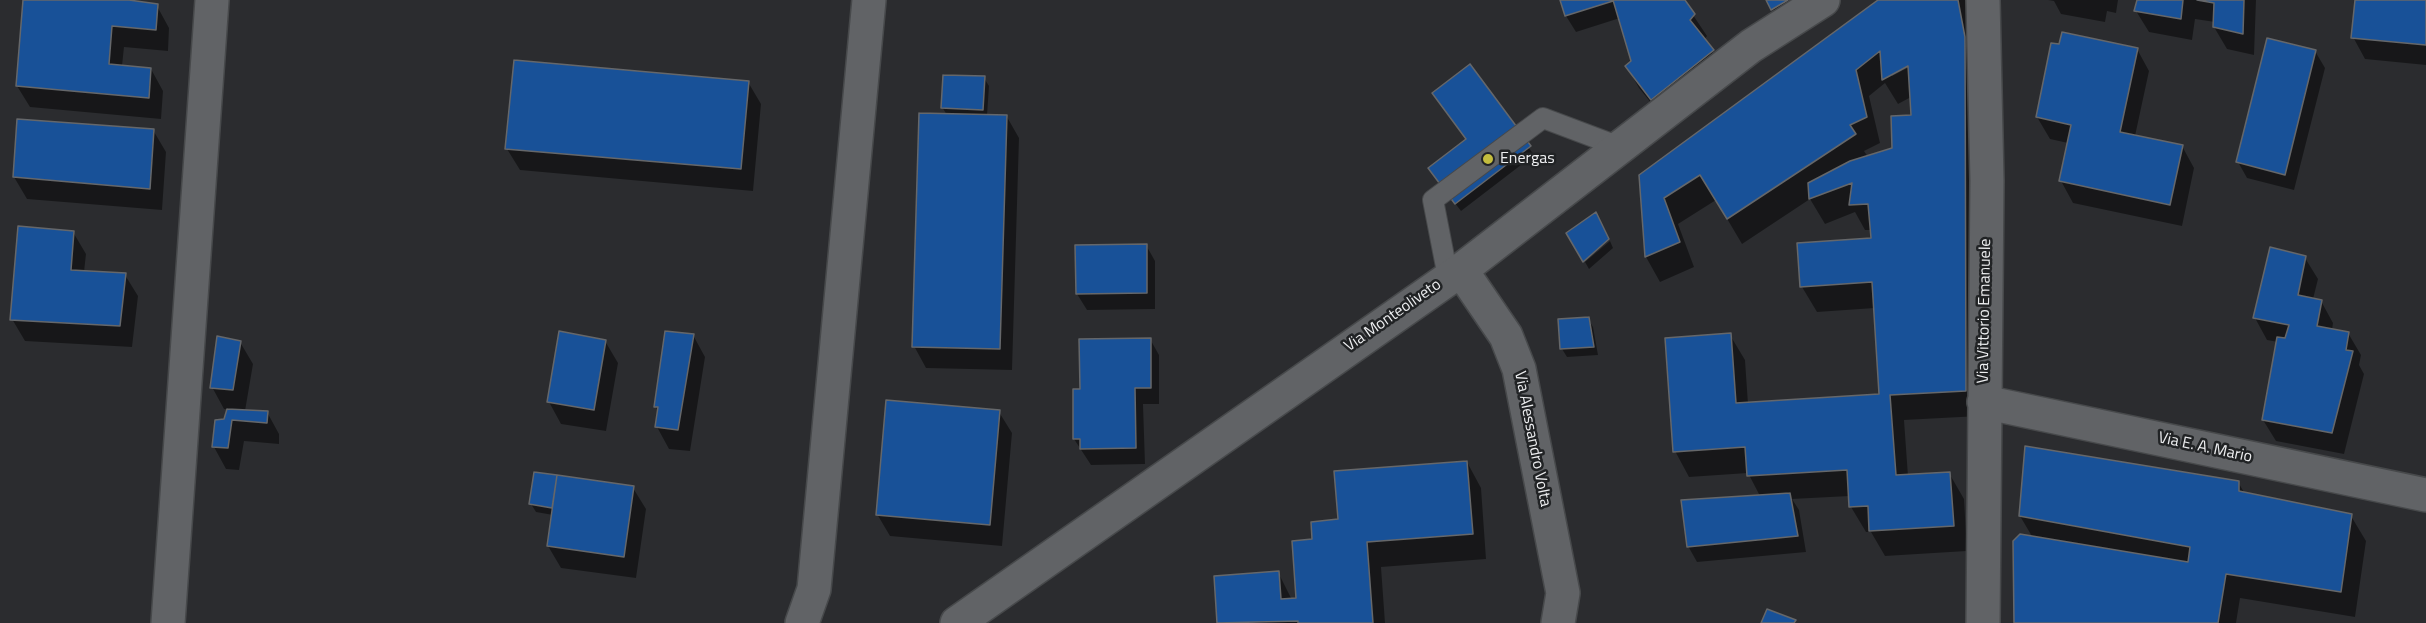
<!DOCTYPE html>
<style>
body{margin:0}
canvas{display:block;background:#2b2c2f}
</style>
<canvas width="2426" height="623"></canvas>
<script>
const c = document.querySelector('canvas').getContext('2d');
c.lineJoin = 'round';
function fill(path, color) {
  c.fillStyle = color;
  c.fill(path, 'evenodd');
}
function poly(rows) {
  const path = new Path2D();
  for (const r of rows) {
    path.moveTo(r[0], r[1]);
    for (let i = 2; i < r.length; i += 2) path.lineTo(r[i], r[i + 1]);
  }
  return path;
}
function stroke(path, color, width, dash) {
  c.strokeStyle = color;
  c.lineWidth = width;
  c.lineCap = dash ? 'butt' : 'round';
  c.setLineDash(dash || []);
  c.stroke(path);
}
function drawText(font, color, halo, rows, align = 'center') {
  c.font = font + ' "Titillium Web",sans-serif';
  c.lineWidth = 5;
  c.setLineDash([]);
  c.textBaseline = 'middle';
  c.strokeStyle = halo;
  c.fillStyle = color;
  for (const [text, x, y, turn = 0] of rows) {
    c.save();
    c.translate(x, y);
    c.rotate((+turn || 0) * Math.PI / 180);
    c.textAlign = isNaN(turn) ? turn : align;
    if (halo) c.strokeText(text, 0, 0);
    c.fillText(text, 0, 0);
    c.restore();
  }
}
fill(poly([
 [25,0,121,0,157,6,169,28,168,51,124,47,122,66,151,69,163,91,161,119,30,107,17,86],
 [1561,0,1683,0,1707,36,1704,40,1726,73,1665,120,1639,88,1627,67,1633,62,1620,18,1576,32,1566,16],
 [1768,0,1824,0,1782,25],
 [1880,0,1967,0,1980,416,1904,420,1908,476,1949,473,1964,499,1967,551,1885,556,1871,532,1866,532,1851,507,1850,496,1792,499,1799,510,1806,552,1697,562,1688,546,1760,496,1748,473,1689,477,1675,451,1730,335,1745,360,1748,404,1881,396,1875,308,1817,312,1802,287,1872,239,1872,230,1865,230,1855,212,1825,224,1810,199,1742,244,1716,200,1678,224,1694,267,1660,282,1646,257,1641,176],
 [1914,61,1915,64,1892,76,1892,73],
 [1885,83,1898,104,1911,97,1912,116,1894,149,1868,157,1864,151,1880,143,1869,96],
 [2048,0,2118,0,2116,13,2107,11,2105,22,2061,14,2054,1],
 [2138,0,2256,0,2254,55,2227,49,2214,27,2215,22,2195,19,2192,40,2149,32,2136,11],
 [2356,0,2426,0,2426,65,2365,59,2353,37],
 [2060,46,2137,49,2149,71,2135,136,2182,146,2194,168,2182,226,2073,203,2061,181,2068,143,2050,139,2037,117],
 [2315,51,2325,68,2294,190,2247,178,2238,162],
 [1470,67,1534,155,1461,211,1435,177,1467,140],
 [984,78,989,86,987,116,1007,117,1019,138,1012,370,926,368,914,346,947,115,942,107],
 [748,82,761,104,753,191,520,170,507,149],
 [153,130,166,152,162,210,27,199,14,177],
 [73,232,86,254,84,272,125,275,138,296,132,347,25,341,12,319],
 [1610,241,1613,248,1589,269,1585,262],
 [1146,245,1155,261,1155,309,1087,310,1077,294],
 [2305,258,2318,279,2313,299,2321,301,2333,323,2332,330,2348,333,2361,355,2359,365,2364,374,2344,454,2276,441,2263,420,2278,342,2267,340,2255,318],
 [1588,319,1593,327,1598,355,1567,357,1562,349],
 [693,335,705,357,690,451,669,449,657,427,659,412,655,406],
 [1150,339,1159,355,1159,404,1143,404,1145,464,1091,465,1074,439,1081,390],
 [605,341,618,363,606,431,561,424,549,402],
 [240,342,253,364,245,411,267,412,279,434,279,444,244,441,239,470,226,469,214,447,228,409,224,409,212,387],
 [999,412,1012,433,1002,546,890,536,877,514],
 [1467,462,1481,488,1486,559,1381,567,1385,623,1219,623,1215,577,1278,572,1292,600,1297,599,1314,540,1339,521],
 [535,473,633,488,646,509,636,578,561,568,548,546,553,515,536,512,531,504],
 [2238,482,2245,494,2351,516,2366,541,2355,617,2240,598,2236,623,2015,623,2033,538,2020,516]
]), '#0007');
const building = poly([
 [23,0,129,0,158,4,156,30,112,26,109,64,151,68,149,98,16,86,23,0],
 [1560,0,1613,0,1613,1,1565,16,1560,0],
 [1613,0,1685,0,1695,14,1690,20,1714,50,1651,100,1625,66,1631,61,1613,0],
 [1766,0,1788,0,1771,10,1766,0],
 [1878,0,1958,0,1965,37,1966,391,1890,395,1896,475,1950,472,1954,526,1869,531,1868,506,1849,507,1847,470,1747,476,1745,447,1673,452,1665,338,1731,333,1736,403,1879,394,1872,282,1800,287,1797,243,1871,238,1868,204,1849,205,1852,183,1809,199,1808,183,1850,161,1892,148,1891,116,1911,115,1908,66,1882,80,1880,51,1856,70,1867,117,1850,125,1856,134,1727,219,1700,175,1664,198,1680,242,1645,257,1639,175,1878,0],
 [2137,0,2183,0,2181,19,2134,11,2137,0],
 [2197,0,2244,0,2243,34,2213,27,2214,3,2197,0],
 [2355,0,2426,0,2426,45,2351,38,2355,0],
 [2062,32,2138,48,2120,132,2183,145,2170,205,2059,181,2071,125,2036,117,2051,43,2059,44,2062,32],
 [2267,38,2316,50,2285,175,2236,162,2267,38],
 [514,60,749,81,741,169,505,149,514,60],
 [1470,64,1531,146,1455,204,1428,168,1466,139,1432,93,1470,64],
 [943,75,985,76,983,110,941,108,943,75],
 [919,113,1007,115,1000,349,912,347,919,113],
 [17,119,154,129,150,189,13,177,17,119],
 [1596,212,1609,239,1583,262,1566,233,1596,212],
 [18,226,74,231,71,270,126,273,120,326,10,320,18,226],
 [1147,244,1147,293,1076,294,1075,245,1147,244],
 [2270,247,2306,256,2298,295,2322,300,2317,326,2349,332,2346,350,2353,351,2332,433,2262,420,2277,337,2285,338,2289,325,2253,318,2270,247],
 [1589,317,1594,347,1560,349,1558,319,1589,317],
 [559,331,606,340,594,410,547,402,559,331],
 [665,331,694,334,678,430,655,427,658,407,654,407,665,331],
 [217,336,241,341,233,390,210,388,217,336],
 [1151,338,1151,388,1135,388,1136,448,1080,449,1080,439,1073,439,1073,389,1080,389,1079,339,1151,338],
 [886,400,1000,410,990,525,876,515,886,400],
 [227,409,268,411,267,423,232,420,228,448,212,447,215,420,224,419,227,409],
 [2025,446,2239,481,2239,491,2352,514,2341,592,2226,574,2218,623,2014,623,2013,541,2020,534,2188,562,2190,547,2019,516,2025,446],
 [1467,461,1473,534,1367,542,1373,623,1298,623,1298,621,1217,623,1214,576,1279,571,1281,599,1296,598,1292,541,1312,539,1311,522,1338,519,1334,471,1467,461],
 [534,472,557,475,552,508,529,504,534,472],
 [557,475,634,486,624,557,547,546,557,475],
 [1790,493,1798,536,1687,547,1681,500,1790,493],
 [1767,609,1796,620,1794,623,1761,623,1767,609]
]);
fill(building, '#185198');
stroke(building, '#65676a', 1.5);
const service = poly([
 [1448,277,1433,200,1543,118,1620,147]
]);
const minor = poly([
 [1461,270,1506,336,1519,369,1563,593,1558,623],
 [1984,402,2426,495],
 [168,623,212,0],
 [802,623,814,589,869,0],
 [957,623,1461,270,1751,46,1823,0],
 [1983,623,1987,181,1983,0]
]);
stroke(service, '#47494b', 22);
stroke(minor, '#47494b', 36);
stroke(service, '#616366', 20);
stroke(minor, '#616366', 33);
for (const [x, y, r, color] of [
 [1488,159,6,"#c4bd3e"]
]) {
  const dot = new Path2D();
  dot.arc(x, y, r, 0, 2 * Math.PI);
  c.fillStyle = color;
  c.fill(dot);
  stroke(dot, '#212325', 2);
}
drawText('16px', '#edeef0', '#212325', [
 ["Energas",1500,159]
], 'left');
drawText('16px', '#edeef0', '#212325', [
 ["Via Vittorio Emanuele",1985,311,-89],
 ["Via Monteoliveto",1393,316,-35],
 ["Via Alessandro Volta",1532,439,79],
 ["Via E. A. Mario",2205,448,12]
]);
</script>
